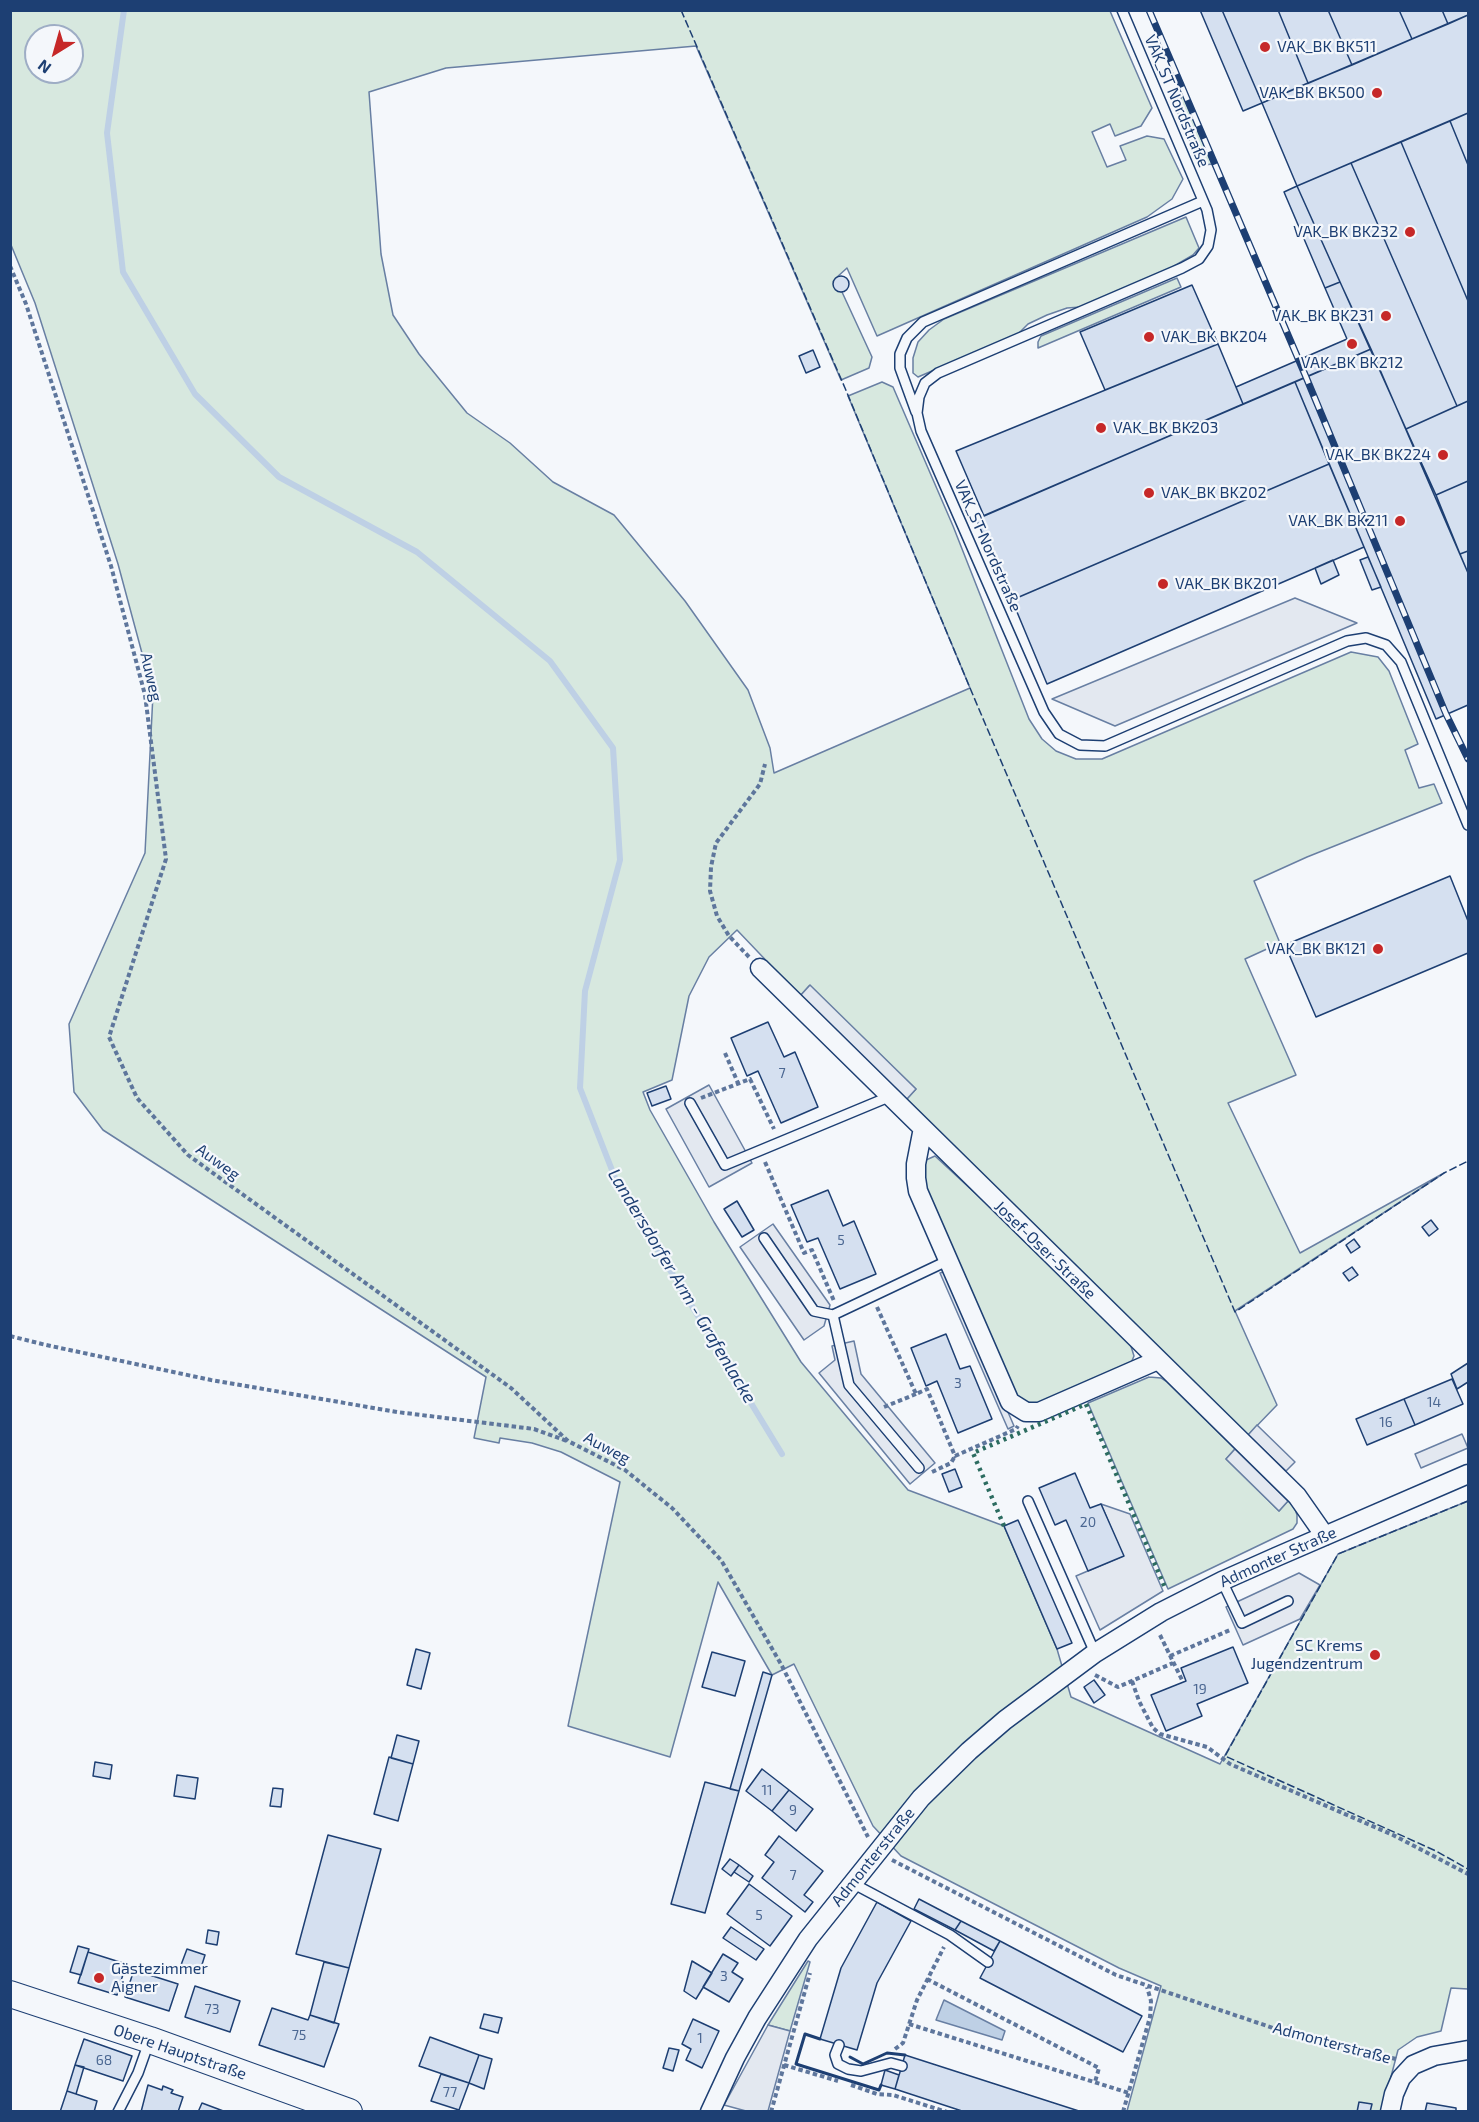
<!DOCTYPE html>
<meta charset="utf-8">
<style>
body{margin:0}
#map{position:relative;width:1479px;height:2122px;overflow:hidden;background:#f4f7fb;font-family:"Exo 2",sans-serif}
canvas{display:block}
.frame{position:absolute;inset:0;border:12px solid #1d3f73;pointer-events:none}
.north{position:absolute;left:24px;top:24px;width:60px;height:60px;box-sizing:border-box;background:#f4f7fb;border:2px solid #9eadc5;border-radius:50%;rotate:217deg;font-size:16px;font-weight:700;line-height:24px;text-align:center;color:#1d3f73}
.north::after{content:'';display:block;margin:auto;width:21px;height:27px;background:#c62828;clip-path:polygon(50% 0,100% 100%,50% 72%,0 100%)}
</style>
<div id="map">
<canvas width="1479" height="2122"></canvas>
<div class="frame"></div>
<div class="north">N</div>
</div>
<script>
const c = document.querySelector('canvas').getContext('2d');
c.lineJoin = 'round';
function fill(path, color) {
  c.fillStyle = color;
  c.fill(path, 'evenodd');
}
function poly(rows) {
  const path = new Path2D();
  for (const r of rows) {
    if (r.length === 3) {
      path.moveTo(r[0] + r[2], r[1]);
      path.arc(r[0], r[1], r[2], 0, 2 * Math.PI);
      continue;
    }
    path.moveTo(r[0], r[1]);
    for (let i = 2; i < r.length; i += 2) path.lineTo(r[i], r[i + 1]);
  }
  return path;
}
function stroke(path, color, width, dash) {
  c.strokeStyle = color;
  c.lineWidth = width;
  c.lineCap = dash ? 'butt' : 'round';
  c.setLineDash(dash || []);
  c.stroke(path);
}
function drawText(font, color, halo, rows, align = 'center') {
  c.font = font + ' "Exo 2",sans-serif';
  c.lineWidth = 4.5;
  c.setLineDash([]);
  c.textBaseline = 'middle';
  c.strokeStyle = halo;
  c.fillStyle = color;
  for (const [text, x, y, turn = 0] of rows) {
    c.save();
    c.translate(x, y);
    c.rotate((+turn || 0) * Math.PI / 180);
    c.textAlign = isNaN(turn) ? turn : align;
    if (halo) c.strokeText(text, 0, 0);
    c.fillText(text, 0, 0);
    c.restore();
  }
}
const green = poly([
 [10,11,1110,11,1152,108,1141,126,1115,136,1110,124,1092,132,1107,167,1126,160,1120,146,1147,136,1164,139,1183,179,1172,199,1147,217,877,336,847,268,836,278,834,286,837,290,842,292,872,357,869,368,841,380,696,46,446,68,369,92,381,254,393,315,419,354,467,413,510,443,553,482,614,515,685,601,748,690,770,748,774,773,970,688,848,396,882,382,893,387,953,526,1029,719,1042,739,1056,751,1076,759,1102,759,1351,652,1378,657,1389,671,1418,744,1405,750,1419,788,1434,784,1442,803,1307,857,1254,881,1280,943,1245,959,1296,1075,1228,1103,1300,1253,1444,1173,1235,1311,1277,1405,1248,1435,906,1100,916,1089,809,986,800,996,737,930,709,957,689,996,672,1080,643,1092,650,1110,714,1222,801,1362,908,1490,1004,1526,1057,1649,1071,1697,1220,1764,1338,1554,1468,1501,1468,1989,1451,1988,1441,2031,1417,2037,1398,2050,1382,2111,1127,2111,1161,1986,1119,1968,901,1856,873,1826,794,1664,772,1675,718,1582,670,1757,568,1726,620,1482,561,1452,532,1443,500,1438,499,1443,474,1438,486,1377,103,1130,74,1092,69,1024,145,853,153,694,118,564,35,303,11,245,10,11],
 [36,36,72,36,72,72,36,72,36,36],
 [1182,93,1212,164,1204,165,1199,163,1178,114,1182,93],
 [1186,217,1199,248,1193,255,1169,269,1081,307,1067,308,1047,315,1028,324,1018,334,918,377,913,373,913,358,918,342,929,330,944,319,1186,217],
 [1177,278,1181,287,1038,348,1038,342,1041,336,1177,278],
 [935,1156,988,1205,1130,1343,1134,1356,1131,1363,1040,1405,1023,1401,1016,1396,953,1258,922,1177,926,1160,935,1156],
 [1149,1377,1161,1378,1167,1382,1235,1449,1226,1459,1279,1511,1288,1501,1294,1506,1297,1515,1297,1523,1293,1529,1168,1589,1088,1403,1149,1377],
 [808,1961,810,1962,790,2031,768,2025,808,1961]
]);
fill(green, '#d7e8df');
stroke(green, '#687fa3', 1.5);
const parking = poly([
 [1295,598,1357,623,1115,726,1052,699,1295,598],
 [810,985,916,1089,906,1100,800,996,810,985],
 [709,1085,752,1163,709,1187,666,1109,709,1085],
 [773,1224,830,1305,824,1326,804,1340,740,1247,773,1224],
 [947,1271,1014,1426,1008,1429,940,1273,947,1271],
 [854,1341,861,1374,935,1463,910,1484,819,1373,835,1360,832,1346,854,1341],
 [1257,1425,1295,1462,1286,1471,1248,1435,1257,1425],
 [1462,1434,1468,1448,1421,1468,1415,1454,1462,1434],
 [1235,1449,1288,1501,1279,1511,1226,1459,1235,1449],
 [1101,1504,1130,1514,1163,1591,1100,1630,1076,1576,1123,1556,1101,1504],
 [1299,1573,1320,1585,1300,1619,1243,1645,1226,1607,1299,1573],
 [768,2025,790,2031,768,2111,746,2111,724,2105,768,2025]
]);
fill(parking, '#e3e8f0');
stroke(parking, '#687fa3', 1.5);
const water = poly([
 [944,2000,1005,2031,1002,2040,936,2020,944,2000]
]);
fill(water, '#bed0e5');
stroke(water, '#687fa3', 1.5);
stroke(poly([
 [124,10,107,133,123,272,195,394,279,477,417,552,550,661,613,748,620,860,585,991,580,1088,617,1183,782,1454]
]), '#bed0e5', 6);
const building = poly([
 [1200,10,1222,10,1262,103,1243,111,1200,10],
 [1222,10,1278,10,1308,83,1262,103,1222,10],
 [1278,10,1328,10,1352,65,1308,83,1278,10],
 [1328,10,1399,10,1412,39,1352,65,1328,10],
 [1399,10,1442,10,1448,24,1412,39,1399,10],
 [1442,10,1468,10,1468,15,1448,24,1442,10],
 [1468,15,1468,113,1297,186,1262,103,1468,15],
 [1468,113,1468,165,1450,121,1468,113],
 [1450,121,1468,165,1468,301,1401,142,1450,121],
 [1401,142,1468,301,1468,401,1457,406,1351,163,1401,142],
 [1351,163,1457,406,1406,429,1297,186,1351,163],
 [1297,186,1340,282,1325,288,1284,192,1297,186],
 [841,284,8],
 [1340,282,1371,349,1243,404,1236,387,1347,339,1325,288,1340,282],
 [1192,285,1218,344,1105,390,1080,332,1192,285],
 [1218,344,1243,404,984,516,956,451,1218,344],
 [1371,349,1468,573,1468,705,1436,719,1295,382,1371,349],
 [813,350,820,367,806,373,799,356,813,350],
 [1295,382,1329,464,1012,600,976,519,1295,382],
 [1468,401,1468,481,1436,495,1406,429,1468,401],
 [1329,464,1364,547,1047,684,1012,600,1329,464],
 [1468,481,1468,551,1460,554,1436,495,1468,481],
 [1468,551,1468,573,1460,554,1468,551],
 [1368,557,1381,587,1372,590,1360,560,1368,557],
 [1333,560,1339,575,1321,584,1315,568,1333,560],
 [1450,876,1468,921,1468,953,1316,1017,1285,945,1450,876],
 [768,1022,784,1057,795,1052,818,1107,781,1123,758,1071,747,1076,731,1038,768,1022],
 [666,1086,671,1099,652,1106,647,1093,666,1086],
 [828,1190,843,1226,854,1221,876,1274,840,1289,818,1238,807,1242,791,1205,828,1190],
 [737,1201,754,1230,742,1237,724,1209,737,1201],
 [1431,1220,1438,1229,1429,1236,1422,1227,1431,1220],
 [1354,1239,1360,1247,1351,1253,1346,1245,1354,1239],
 [1352,1267,1358,1275,1349,1281,1343,1273,1352,1267],
 [946,1334,960,1369,970,1366,992,1419,958,1433,937,1381,926,1386,911,1348,946,1334],
 [1468,1363,1468,1382,1457,1389,1451,1374,1468,1363],
 [1452,1379,1463,1404,1415,1425,1404,1399,1452,1379],
 [1404,1399,1415,1425,1367,1445,1356,1419,1404,1399],
 [955,1469,962,1487,949,1492,942,1474,955,1469],
 [1075,1473,1090,1508,1101,1504,1124,1556,1088,1571,1066,1520,1055,1525,1039,1488,1075,1473],
 [1018,1520,1072,1643,1057,1649,1004,1526,1018,1520],
 [1233,1647,1248,1683,1197,1704,1202,1716,1166,1731,1151,1695,1186,1681,1181,1668,1233,1647],
 [416,1649,430,1653,421,1689,407,1685,416,1649],
 [712,1652,745,1661,735,1696,702,1687,712,1652],
 [763,1672,772,1675,739,1791,730,1789,763,1672],
 [1094,1680,1105,1695,1094,1703,1084,1687,1094,1680],
 [397,1735,419,1741,413,1764,391,1758,397,1735],
 [389,1757,413,1764,398,1821,374,1814,389,1757],
 [95,1762,112,1765,110,1779,93,1776,95,1762],
 [762,1769,789,1790,772,1811,746,1791,762,1769],
 [177,1775,198,1778,195,1799,174,1796,177,1775],
 [705,1782,739,1791,705,1913,671,1904,705,1782],
 [273,1788,283,1789,281,1807,270,1806,273,1788],
 [789,1790,813,1809,796,1831,772,1811,789,1790],
 [328,1835,381,1849,349,1968,296,1954,328,1835],
 [779,1836,823,1871,804,1895,813,1902,805,1912,762,1878,774,1862,765,1855,779,1836],
 [730,1859,739,1865,731,1876,722,1869,730,1859],
 [739,1865,753,1876,749,1882,734,1872,739,1865],
 [749,1884,792,1916,770,1946,727,1914,749,1884],
 [919,1899,961,1921,955,1930,914,1909,919,1899],
 [877,1902,911,1921,877,1983,857,2050,820,2039,841,1968,877,1902],
 [961,1921,1000,1941,994,1951,955,1930,961,1921],
 [731,1927,764,1949,756,1960,723,1938,731,1927],
 [208,1930,219,1932,217,1945,206,1943,208,1930],
 [1000,1941,1142,2016,1123,2052,980,1978,1000,1941],
 [78,1946,89,1949,81,1975,70,1972,78,1946],
 [187,1949,205,1955,200,1971,181,1965,187,1949],
 [88,1952,126,1964,117,1995,78,1983,88,1952],
 [723,1954,738,1963,732,1972,743,1979,729,2002,703,1987,723,1954],
 [692,1961,712,1973,696,1999,684,1991,692,1961],
 [324,1962,349,1968,334,2023,310,2015,324,1962],
 [134,1970,178,1984,169,2011,125,1997,134,1970],
 [195,1986,240,2001,230,2032,185,2017,195,1986],
 [272,2008,308,2020,310,2015,339,2024,324,2067,259,2045,272,2008],
 [484,2014,502,2018,498,2033,480,2028,484,2014],
 [693,2019,719,2031,702,2068,686,2060,691,2049,682,2044,693,2019],
 [430,2037,479,2055,469,2083,419,2066,430,2037],
 [84,2039,132,2056,123,2081,75,2065,84,2039],
 [669,2048,679,2050,673,2071,663,2068,669,2048],
 [479,2055,492,2059,484,2089,469,2083,479,2055],
 [905,2055,1082,2112,965,2112,895,2089,905,2055],
 [75,2065,84,2067,76,2094,67,2091,75,2065],
 [885,2070,899,2075,895,2089,881,2085,885,2070],
 [441,2074,469,2083,459,2110,431,2101,441,2074],
 [148,2085,162,2090,163,2086,173,2090,171,2093,183,2097,178,2112,141,2112,148,2085],
 [67,2091,97,2101,94,2112,60,2112,67,2091],
 [1359,2102,1372,2104,1370,2112,1357,2112,1359,2102],
 [202,2103,226,2112,198,2112,202,2103],
 [1427,2103,1456,2108,1456,2112,1425,2112,1427,2103]
]);
fill(building, '#d5e0f0');
stroke(building, '#1d3f73', 1.5);
const service = poly([
 [1122,10,1207,210,1211,230,1208,246,1199,259,1182,268,938,373,925,383,919,397,917,413,921,431,1044,712,1059,734,1080,745,1105,746,1347,641,1366,638,1386,645,1401,662,1468,825],
 [916,412,900,368,900,354,907,338,923,322,1203,201],
 [690,1103,725,1165,891,1096],
 [764,1238,814,1311,833,1315,947,1261],
 [833,1315,849,1385,919,1468],
 [1028,1501,1095,1653],
 [1222,1581,1242,1623,1288,1601],
 [852,1883,950,1935,988,1962],
 [839,2045,835,2055,838,2064,848,2069,861,2071,891,2063,902,2066],
 [118,2112,138,2073,149,2042]
]);
const minor = poly([
 [760,968,1297,1496,1325,1536],
 [923,1128,916,1164,916,1178,918,1191,1010,1402,1026,1412,1039,1412,1158,1360],
 [710,2112,735,2058,757,2018,808,1939,921,1798,969,1751,1005,1720,1095,1653,1161,1612,1222,1581,1276,1557,1468,1474],
 [1390,2112,1394,2094,1401,2078,1413,2065,1434,2056,1468,2050]
]);
const secondary = poly([
 [10,1994,150,2040,349,2112]
]);
stroke(service, '#1d3f73', 12);
stroke(minor, '#1d3f73', 21);
stroke(secondary, '#1d3f73', 28);
stroke(poly([
 [10,266,26,304,111,566,145,695,166,859,109,1037,137,1098,188,1155,511,1388,568,1441,625,1470,672,1508,721,1560,782,1666,868,1837],
 [749,957,729,936,717,916,710,891,711,867,716,843,760,784,765,764],
 [725,1053,738,1083],
 [701,1098,750,1079,774,1129],
 [765,1162,804,1253,812,1250,834,1301],
 [877,1307,916,1394,927,1389,955,1456,1016,1429,1018,1426],
 [10,1336,46,1345,211,1380,397,1412,534,1429,567,1441],
 [884,1407,916,1394],
 [932,1472,951,1463,955,1456],
 [1160,1635,1182,1680],
 [1170,1656,1230,1630],
 [1095,1675,1118,1687,1173,1663],
 [1132,1681,1139,1701,1153,1728,1160,1734,1207,1747,1230,1764,1393,1835,1468,1874],
 [892,1860,1116,1975,1288,2033,1396,2059],
 [927,1979,1099,2068,1095,2082],
 [909,2024,1129,2093],
 [895,2049,903,2043,917,2000,944,1947],
 [784,2065,838,2081],
 [851,2085,877,2094,893,2095,947,2112],
 [771,2112,810,1973],
 [1123,2112,1150,2017,1151,2001,1147,1987]
]), '#5e769c', 4, [4.5, 3]);
stroke(service, '#f4f7fb', 9);
stroke(minor, '#f4f7fb', 18);
stroke(secondary, '#f4f7fb', 26);
const rail = poly([
 [1149,10,1306,377,1446,714,1468,759]
]);
stroke(rail, '#1d3f73', 7);
stroke(rail, '#f4f7fb', 4.5, [14]);
stroke(poly([
 [1004,1526,973,1453,1086,1404,1166,1590]
]), '#2c6c60', 4.5, [3, 4.5]);
stroke(poly([
 [681,10,845,388,970,688,1235,1312,1444,1173,1468,1161],
 [1468,1501,1338,1554,1225,1756,1436,1851,1468,1869]
]), '#1d3f73', 1.5, [8, 3]);
stroke(poly([
 [820,2039,805,2034,796,2064,879,2090,881,2085],
 [850,2057,863,2064,887,2053,905,2055]
]), '#1d3f73', 3);
for (const [x, y, r, color] of [
 [1265,47,6,"#c62828"],
 [1377,93,6,"#c62828"],
 [1410,232,6,"#c62828"],
 [1386,316,6,"#c62828"],
 [1149,337,6,"#c62828"],
 [1352,344,6,"#c62828"],
 [1101,428,6,"#c62828"],
 [1443,455,6,"#c62828"],
 [1149,493,6,"#c62828"],
 [1400,521,6,"#c62828"],
 [1163,584,6,"#c62828"],
 [1378,949,6,"#c62828"],
 [1375,1655,6,"#c62828"],
 [99,1978,6,"#c62828"]
]) {
  const dot = new Path2D();
  dot.arc(x, y, r, 0, 2 * Math.PI);
  c.fillStyle = color;
  c.fill(dot);
  stroke(dot, '#f4f7fb', 2);
}
drawText('14px', '#4b6792', null, [
 ["7",782,1073],
 ["5",841,1240],
 ["3",958,1383],
 ["14",1434,1402],
 ["16",1386,1422],
 ["20",1088,1522],
 ["19",1200,1689],
 ["11",767,1790],
 ["9",793,1810],
 ["7",793,1875],
 ["5",759,1915],
 ["3",724,1976],
 ["73",212,2009],
 ["75",299,2035],
 ["1",700,2038],
 ["68",104,2060],
 ["77",450,2092]
]);
drawText('16px', '#1d3f73', '#f4f7fb', [
 ["VAK_BK BK511",1277,47,"left"],
 ["VAK_BK BK500",1365,93],
 ["VAK_BK BK232",1398,232],
 ["VAK_BK BK231",1374,316],
 ["VAK_BK BK204",1161,337,"left"],
 ["VAK_BK BK212",1352,363,"center"],
 ["VAK_BK BK203",1113,428,"left"],
 ["VAK_BK BK224",1431,455],
 ["VAK_BK BK202",1161,493,"left"],
 ["VAK_BK BK211",1388,521],
 ["VAK_BK BK201",1175,584,"left"],
 ["VAK_BK BK121",1366,949],
 ["SC Krems",1363,1646],
 ["Jugendzentrum",1363,1664],
 ["Gästezimmer",111,1969,"left"],
 ["Aigner",111,1987,"left"]
], 'right');
drawText('16px', '#1d3f73', '#f4f7fb', [
 ["VAK_ST Nordstraße",1177,101,67],
 ["VAK_ST Nordstraße",988,546,66],
 ["Auweg",151,677,77],
 ["Auweg",218,1162,36],
 ["Josef-Oser-Straße",1045,1250,44],
 ["Auweg",607,1448,28],
 ["Admonter Straße",1278,1557,-24],
 ["Admonterstraße",873,1857,-51],
 ["Admonterstraße",1332,2043,15],
 ["Obere Hauptstraße",180,2052,19]
]);
drawText('italic 18px', '#1d3f73', '#f4f7fb', [
 ["Landersdorfer Arm - Grafenlacke",682,1286,59]
]);
</script>
